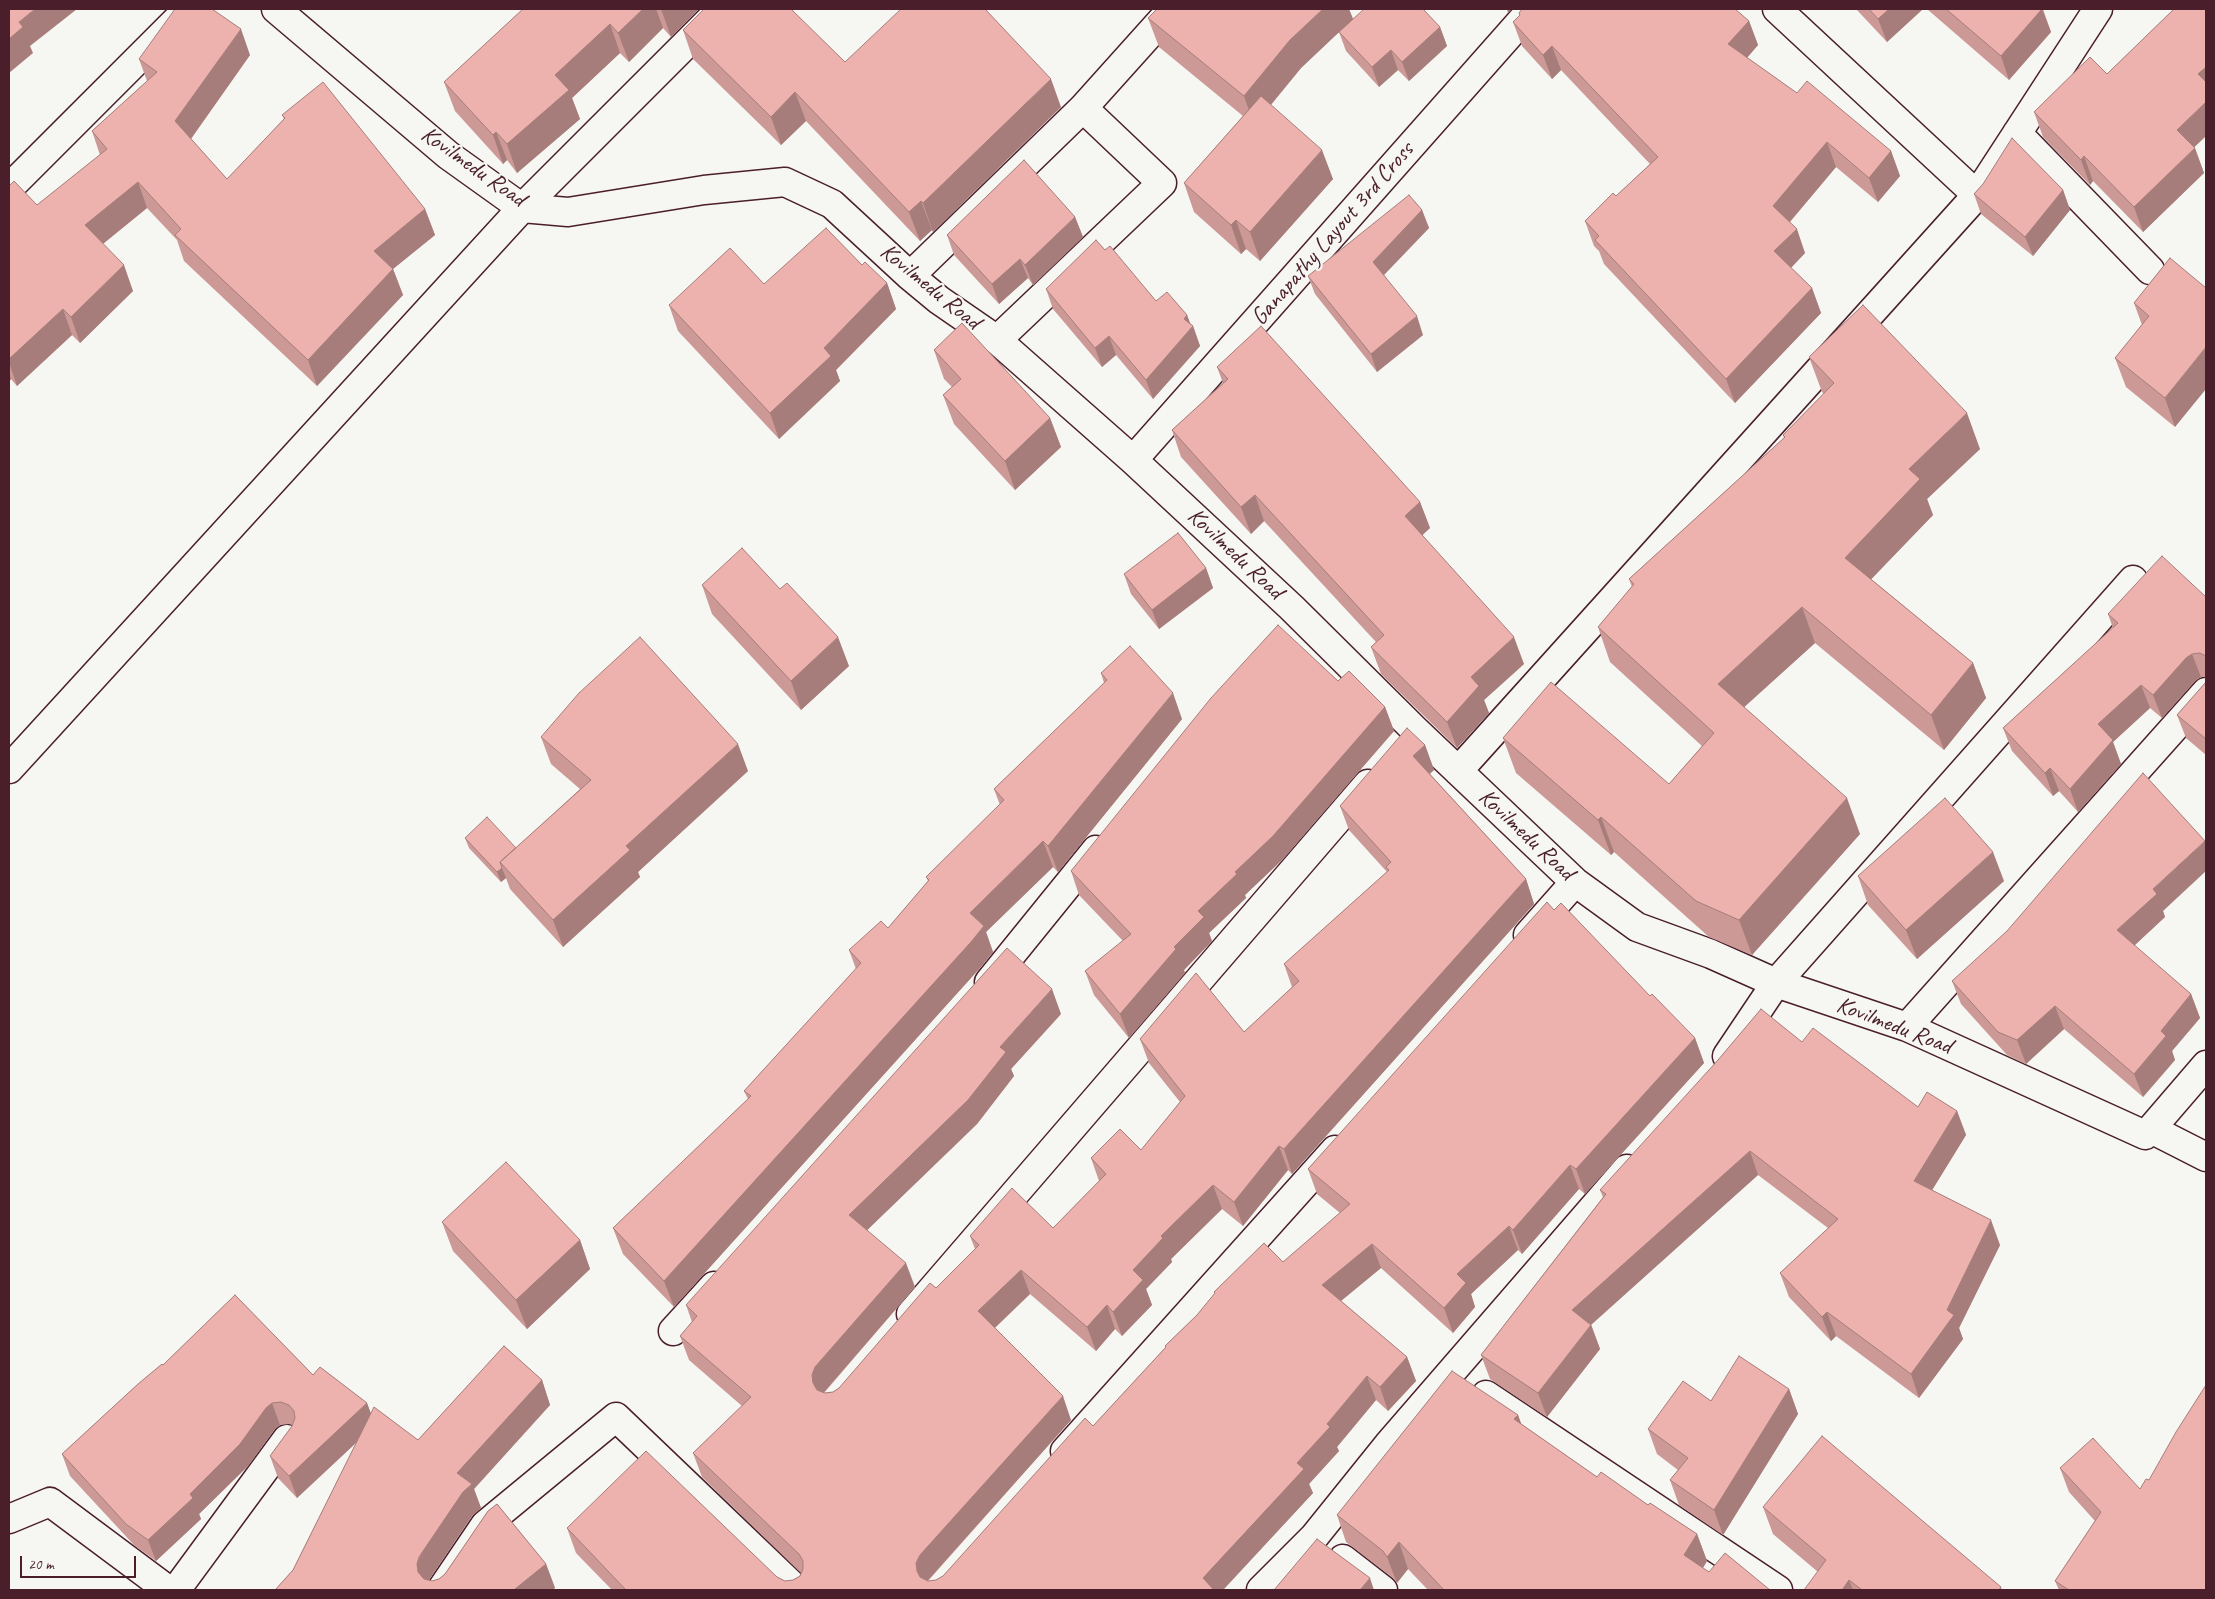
<!DOCTYPE html>
<style>
body{margin:0}
#map{position:relative;width:2215px;height:1599px;overflow:hidden;background:#f6f6f2;font-family:Caveat,sans-serif}
canvas{display:block}
.frame{position:absolute;inset:0;border:10px solid #4a1f2b;pointer-events:none}
.scale{position:absolute;left:20px;top:1556px;width:116px;height:22px;box-sizing:border-box;border:2px solid #4a1f2b;border-top:0;padding-left:6px;font-size:15px;line-height:18px;white-space:nowrap;color:#4a1f2b;-webkit-text-stroke:4px #f6f6f2;paint-order:stroke}
</style>
<div id="map">
<canvas width="2215" height="1599"></canvas>
<div class="frame"></div>
<div class="scale">20 m</div>
</div>
<script>
const c = document.querySelector('canvas').getContext('2d');
c.lineJoin = 'round';
function poly(rows) {
  const path = new Path2D();
  for (const r of rows) {
    path.moveTo(r[0], r[1]);
    for (let i = 2; i < r.length; i += 2) path.lineTo(r[i], r[i + 1]);
  }
  return path;
}
function stroke(path, color, width, dash) {
  c.strokeStyle = color;
  c.lineWidth = width;
  c.lineCap = dash ? 'butt' : 'round';
  c.setLineDash(dash || []);
  c.stroke(path);
}
function fill(path, color) {
  c.fillStyle = color;
  c.fill(path, 'evenodd');
}
function drawText(font, color, halo, rows, align = 'center') {
  c.font = font + ' Caveat,sans-serif';
  c.lineWidth = 4.5;
  c.setLineDash([]);
  c.textBaseline = 'middle';
  c.strokeStyle = halo;
  c.fillStyle = color;
  for (const [text, x, y, turn = 0] of rows) {
    c.save();
    c.translate(x, y);
    c.rotate((+turn || 0) * Math.PI / 180);
    c.textAlign = isNaN(turn) ? turn : align;
    if (halo) c.strokeText(text, 0, 0);
    c.fillText(text, 0, 0);
    c.restore();
  }
}
const minor = poly([
 [276,9,448,155,522,208,568,212,704,190,785,182,832,204,910,276,939,300,997,340,1133,460,1292,608,1415,730,1575,882,1637,927,1711,954,1776,983,1907,1027,2145,1135,2151,1129,2206,1157],
 [1777,9,1977,195],
 [2017,133,2150,270],
 [9,188,188,9],
 [910,276,1083,108,1172,9],
 [997,340,1162,183,1083,108],
 [1133,460,1532,9],
 [9,769,522,208,721,9],
 [1458,771,1977,195,2098,9],
 [1528,935,1575,882],
 [989,982,1096,850],
 [1907,1027,2206,692],
 [1727,1056,1776,983,2133,580],
 [2151,1129,2206,1065],
 [911,1314,1368,784],
 [673,1331,714,1286],
 [1486,1395,1778,1590],
 [1065,1451,1335,1150],
 [9,1519,50,1502,168,1590],
 [1343,1559,1383,1590],
 [176,1590,287,1439],
 [441,1590,485,1525,616,1417,797,1590],
 [1261,1590,1314,1537,1388,1445,1627,1169]
]);
stroke(minor, '#4a1f2b', 31);
stroke(minor, '#f6f6f2', 28);
fill(poly([
 [523,9,699,9,671,37,663,28,629,62,620,53,572,98,580,119,517,173,507,160,503,164,455,111,444,82],
 [1157,9,1349,9,1353,19,1440,27,1447,46,1409,81,1398,70,1379,87,1346,51,1339,32,1301,68,1271,105,1333,179,1260,261,1246,249,1241,254,1194,212,1184,183,1243,116,1159,47,1148,18],
 [1856,9,1923,9,1887,42],
 [1927,9,2043,9,2051,32,2009,80],
 [2172,9,2206,9,2206,136,2194,147,2204,173,2143,232,2093,181,2090,185,2043,137,2034,112,2107,74,2172,11],
 [1519,13,1749,21,1758,45,1747,58,1797,93,1891,151,1900,176,1878,202,1836,167,1790,222,1805,253,1791,268,1812,288,1821,313,1735,403,1604,264,1599,251,1594,246,1585,221,1616,196,1650,164,1561,70,1552,79,1522,46,1513,22,1520,15],
 [683,30,845,62,1061,107,933,232,932,230,920,241,806,121,781,145,693,59],
 [250,55,191,139,227,179,284,119,282,115,425,209,435,235,393,269,403,295,317,386,184,261,177,240,147,208,103,244,133,291,80,343,72,335,17,386,11,379,9,382,9,186,37,205,100,155,92,131,147,81,139,59],
 [1983,184,2063,190,2070,210,2033,256,1981,214,1974,194],
 [1422,210,1429,228,1384,275,1423,335,1377,372,1315,294,1308,276],
 [1075,217,1083,237,1033,285,1028,278,999,304,954,255,947,235],
 [1105,250,1156,301,1187,315,1190,324,1193,326,1200,346,1153,399,1116,355,1102,367,1053,309,1046,289],
 [2170,258,2175,427,2126,387,2115,358,2142,325,2134,303],
 [862,265,887,283,896,309,836,370,840,381,779,439,678,331,669,305,764,284],
 [934,350,1050,418,1061,447,1015,490,954,424,943,395,952,387,944,379],
 [1809,357,1980,449,1927,499,1933,515,1871,579,1973,663,1986,698,1944,750,1815,643,1744,707,1860,834,1752,955,1709,937,1614,852,1611,855,1516,773,1503,738,1669,784,1702,746,1610,662,1598,627,1632,587,1629,579,1784,438,1783,435,1824,394,1822,392],
 [1217,367,1420,502,1430,528,1422,535,1524,664,1484,700,1489,713,1457,748,1381,674,1371,647,1376,642,1264,521,1251,534,1181,457,1172,430,1223,383],
 [1206,568,1213,588,1159,629,1131,594,1124,574],
 [702,585,849,666,801,710,712,614],
 [2206,597,2206,677,2201,677,2195,681,2162,718,2150,708,2113,742,2121,764,2078,812,2059,791,2053,796,2012,751,2003,728,2113,628,2108,614],
 [1101,673,1182,719,1058,872,1053,867,986,932,993,952,980,968,674,1307,623,1254,613,1228,748,1099,744,1091,856,969,849,950,888,928,928,881,926,877,1000,805,994,789,1104,683],
 [1338,681,1385,707,1394,731,1282,860,1245,895,1246,898,1209,933,1212,941,1184,970,1185,973,1129,1038,1094,995,1085,971,1123,941,1079,895,1071,871],
 [2206,682,2206,755,2186,738,2177,715],
 [541,737,748,771,638,872,640,877,563,947,510,889,506,878,501,882,469,848,465,838,516,848,580,789,551,764],
 [1425,745,1434,770,1430,774,1526,879,1534,904,1292,1174,1288,1170,1243,1226,1222,1209,1171,1259,1172,1262,1146,1289,1152,1305,1122,1336,1115,1329,1096,1351,1030,1294,995,1328,1071,1420,928,1581,936,1580,943,1576,1093,1426,1165,1348,1165,1346,1197,1315,1215,1294,1214,1292,1283,1262,1340,1213,1317,1194,1308,1169,1554,910,1650,996,1695,1038,1704,1063,1585,1194,1579,1189,1522,1254,1518,1250,1471,1294,1475,1307,1453,1333,1381,1268,1341,1301,1407,1357,1416,1381,1388,1411,1376,1400,1337,1447,1339,1451,1309,1484,1313,1493,1223,1590,612,1590,576,1553,567,1528,777,1577,785,1581,793,1580,800,1576,801,1573,702,1477,693,1453,742,1406,689,1360,680,1336,692,1322,686,1305,1061,1014,1011,1069,1014,1076,977,1124,867,1230,915,1287,824,1393,833,1392,839,1388,936,1288,975,1249,970,1236,1053,1228,1099,1181,1091,1158,1141,1150,1180,1102,1149,1063,1140,1039,1244,1032,1292,987,1284,964,1387,872,1349,830,1340,806],
 [1858,876,2004,881,1917,959,1868,905],
 [2163,911,2165,917,2134,946,2191,994,2200,1018,2172,1051,2175,1060,2143,1097,2064,1029,2026,1064,2007,1055,1961,1004,1952,981],
 [1802,1042,1918,1107,1957,1111,1966,1135,1932,1190,2000,1245,1959,1328,1963,1339,1919,1398,1836,1336,1831,1341,1789,1297,1780,1273,1828,1228,1758,1175,1591,1324,1600,1349,1547,1417,1490,1379,1481,1355,1603,1197,1600,1190],
 [442,1222,580,1240,590,1269,527,1329,453,1251],
 [235,1295,313,1375,320,1367,367,1403,371,1414,374,1407,418,1440,504,1346,542,1380,550,1405,474,1489,481,1508,472,1516,429,1580,432,1581,439,1579,445,1574,488,1511,497,1504,546,1564,555,1588,552,1590,275,1590,293,1570,357,1442,297,1498,278,1478,270,1456,292,1426,292,1425,289,1424,280,1425,274,1430,248,1466,199,1514,201,1519,156,1561,134,1545,70,1476,62,1454,138,1384,162,1364,163,1365],
 [1789,1389,1798,1414,1723,1535,1679,1505,1670,1480,1678,1470,1657,1454,1648,1429,1711,1401],
 [1518,1415,1521,1424,1597,1477,1648,1505,1697,1534,1707,1561,1703,1568,1709,1572,1770,1590,1428,1590,1408,1569,1397,1583,1393,1578,1346,1542,1337,1515],
 [2060,1468,2206,1590,2059,1590,2055,1581,2095,1521,2069,1492],
 [1763,1507,2001,1587,2002,1590,1804,1590,1818,1572,1773,1534]
]), '#cc9996');
fill(poly([
 [35,9,77,9,30,46,33,53,9,73,9,39,19,22],
 [643,9,656,9,663,28,629,62,618,33],
 [661,9,699,9,671,37],
 [1323,9,1349,9,1353,19,1301,68,1254,125,1244,96,1290,40],
 [1507,9,1512,9,1508,13],
 [1889,9,1923,9,1887,42,1878,19],
 [2042,9,2051,32,2009,80,2001,56],
 [1749,21,1758,45,1737,69,1728,44],
 [610,24,620,53,572,98,580,119,517,173,507,144,555,75],
 [1440,27,1447,46,1409,81,1402,62],
 [241,29,250,55,185,147,175,121],
 [1552,46,1561,70,1552,79,1543,55],
 [1391,50,1398,70,1379,87,1372,67],
 [2206,67,2206,96,2198,74],
 [1051,79,1061,107,933,232,923,203],
 [795,92,806,121,781,145,771,117],
 [2206,102,2206,136,2186,155,2177,130],
 [496,132,507,160,503,164,493,135],
 [1827,142,1836,167,1782,231,1773,206],
 [2195,148,2204,173,2143,232,2134,207],
 [1322,150,1333,179,1260,261,1250,232],
 [1891,151,1900,176,1878,202,1869,178],
 [2084,156,2093,181,2090,185,2081,160],
 [138,182,147,208,94,251,85,225],
 [2063,190,2070,210,2033,256,2025,237],
 [921,201,932,230,920,241,909,212],
 [425,209,435,235,383,277,374,251],
 [1422,210,1429,228,1379,280,1373,262],
 [1075,217,1083,237,1033,285,1025,265],
 [1236,220,1246,249,1241,254,1231,225],
 [1797,229,1805,253,1783,276,1774,251],
 [1020,259,1028,278,999,304,992,284],
 [124,265,133,291,80,343,71,317],
 [393,269,403,295,317,386,308,360],
 [887,283,896,309,836,370,840,381,779,439,770,413,824,348],
 [1812,288,1821,313,1735,403,1726,379],
 [63,309,72,335,17,386,9,362,9,359],
 [1187,315,1192,328,1193,326,1200,346,1153,399,1146,380,1184,319],
 [1417,316,1423,335,1377,372,1371,354],
 [1109,336,1116,355,1102,367,1095,348],
 [2206,347,2206,389,2175,427,2165,398],
 [9,373,11,379,9,382],
 [1967,413,1980,449,1927,499,1933,515,1858,593,1845,558,1909,469],
 [1050,418,1061,447,1015,490,1005,461],
 [1255,495,1264,521,1251,534,1241,507],
 [1420,502,1430,528,1414,543,1405,516],
 [1206,568,1213,588,1159,629,1152,610],
 [1802,607,1815,643,1731,719,1718,684],
 [838,637,849,666,801,710,791,681],
 [1514,637,1524,664,1484,700,1489,713,1457,748,1447,722,1471,677],
 [2192,654,2201,677,2195,681,2162,718,2153,695,2186,658],
 [1973,663,1986,698,1944,750,1931,715],
 [2141,685,2150,708,2113,742,2121,764,2078,812,2070,789,2098,724],
 [1173,693,1182,719,1058,872,1048,846],
 [1385,707,1394,731,1282,860,1245,895,1246,898,1209,933,1212,941,1184,970,1185,973,1129,1038,1120,1014,1174,947,1198,911],
 [738,744,748,771,638,872,640,877,563,947,553,920,626,846],
 [1425,745,1434,770,1422,780,1413,756],
 [2050,768,2059,791,2053,796,2045,773],
 [1847,798,1860,834,1752,955,1739,920],
 [1601,817,1614,852,1611,855,1598,820],
 [1043,841,1053,867,986,932,993,952,980,968,674,1307,664,1281,970,913],
 [2205,841,2206,845,2206,871,2163,911,2165,917,2125,954,2117,930,2153,889],
 [1993,852,2004,881,1917,959,1906,930],
 [502,868,506,878,501,882,497,872],
 [1526,879,1534,904,1292,1174,1284,1149],
 [1052,989,1061,1014,1011,1069,1014,1076,977,1124,858,1239,849,1215],
 [2191,994,2200,1018,2172,1051,2175,1060,2143,1097,2134,1074,2161,1031],
 [2055,1006,2064,1029,2026,1064,2017,1040],
 [1695,1038,1704,1063,1585,1194,1576,1169],
 [1957,1111,1966,1135,1923,1205,1914,1181],
 [1279,1146,1288,1170,1243,1226,1234,1202],
 [1750,1151,1758,1175,1581,1334,1572,1310],
 [1570,1165,1579,1189,1522,1254,1513,1230],
 [1213,1185,1222,1209,1171,1259,1172,1262,1146,1289,1152,1305,1122,1336,1113,1312,1133,1270,1161,1236],
 [1991,1220,2000,1245,1959,1328,1963,1339,1919,1398,1911,1374,1947,1310],
 [1509,1226,1518,1250,1471,1294,1475,1307,1453,1333,1444,1308,1457,1274],
 [580,1240,590,1269,527,1329,516,1300],
 [1372,1244,1381,1268,1331,1309,1322,1285],
 [906,1263,915,1287,824,1392,821,1400,813,1383,812,1375,815,1367],
 [1021,1270,1030,1294,987,1335,978,1311],
 [1107,1305,1115,1329,1096,1351,1087,1327],
 [1827,1312,1836,1336,1831,1341,1822,1317],
 [1591,1325,1600,1349,1547,1417,1538,1393],
 [1407,1357,1416,1381,1388,1411,1380,1387],
 [1367,1376,1376,1400,1337,1447,1339,1451,1309,1484,1313,1493,1223,1590,1207,1590,1203,1578,1297,1463,1327,1424],
 [542,1380,550,1405,474,1489,481,1508,472,1516,428,1581,426,1588,418,1572,417,1564,457,1473],
 [1789,1389,1798,1414,1723,1535,1714,1510],
 [1063,1396,1071,1420,928,1580,925,1587,917,1571,916,1563,920,1555],
 [272,1403,280,1425,274,1430,248,1466,199,1514,201,1519,156,1561,148,1540,190,1494,266,1408],
 [367,1403,375,1425,297,1498,289,1476],
 [1518,1415,1528,1442,1514,1419],
 [1697,1534,1707,1561,1694,1582,1684,1555],
 [1399,1542,1408,1569,1397,1583,1387,1557],
 [546,1564,555,1588,552,1590,515,1590,515,1589],
 [1370,1578,1374,1590,1360,1590],
 [1849,1580,1853,1590,1842,1590]
]), '#a67d7a');
const building = poly([
 [9,9,35,9,19,22,23,27,9,39,9,9],
 [175,9,212,9,241,29,175,121,227,179,285,118,282,115,323,82,425,209,374,251,393,269,308,360,175,235,181,229,138,182,85,225,124,265,71,317,63,309,9,359,9,186,14,181,37,205,107,149,92,131,157,72,139,59,175,9],
 [523,9,643,9,618,33,610,24,555,75,569,90,507,144,496,132,493,135,444,82,523,9],
 [704,9,791,9,845,62,901,9,985,9,1051,79,923,203,921,201,909,212,795,92,771,117,683,30,704,9],
 [1157,9,1323,9,1290,40,1244,96,1148,18,1157,9],
 [1364,9,1423,9,1440,27,1402,62,1391,50,1372,67,1339,32,1364,9],
 [1522,9,1735,9,1749,21,1728,44,1797,93,1807,81,1891,151,1869,178,1827,142,1773,206,1797,229,1774,251,1812,288,1726,379,1595,240,1599,236,1585,221,1613,193,1616,196,1658,157,1552,46,1543,55,1513,22,1520,15,1519,13,1522,9],
 [1869,9,1889,9,1878,19,1869,9],
 [1946,9,2042,9,2001,56,1946,9],
 [2174,9,2206,9,2206,67,2198,74,2206,82,2206,102,2177,130,2195,148,2134,207,2084,156,2081,160,2034,112,2090,57,2107,74,2174,9],
 [1261,96,1322,150,1250,232,1236,220,1231,225,1184,183,1261,96],
 [2012,138,2063,190,2025,237,1974,194,1983,184,2012,138],
 [1024,160,1075,217,1025,265,1020,259,992,284,947,235,1024,160],
 [1409,195,1422,210,1373,262,1417,316,1371,354,1308,276,1409,195],
 [826,228,862,265,865,262,887,283,824,348,831,356,770,413,669,305,730,248,764,284,826,228],
 [1096,240,1105,250,1110,246,1156,301,1167,292,1187,315,1184,319,1193,326,1146,380,1109,336,1095,348,1046,289,1096,240],
 [2170,258,2206,288,2206,347,2165,398,2115,358,2149,316,2134,303,2170,258],
 [1863,305,1967,413,1909,469,1920,479,1845,558,1973,663,1931,715,1802,607,1718,684,1847,798,1739,920,1696,901,1601,817,1598,820,1503,738,1551,682,1669,784,1714,733,1598,627,1634,584,1629,579,1785,437,1783,435,1834,383,1809,357,1863,305],
 [962,323,1050,418,1005,461,943,395,961,379,934,350,962,323],
 [1261,326,1420,502,1405,516,1514,637,1471,677,1479,686,1447,722,1371,647,1384,635,1255,495,1241,507,1172,430,1228,379,1217,367,1261,326],
 [1178,533,1206,568,1152,610,1124,574,1178,533],
 [742,548,780,589,787,583,838,637,791,681,702,585,742,548],
 [2162,556,2206,597,2206,656,2200,653,2192,654,2186,658,2153,695,2141,685,2098,724,2113,740,2070,789,2050,768,2045,773,2003,728,2118,623,2108,614,2162,556],
 [1278,625,1338,681,1349,671,1385,707,1273,836,1235,872,1237,874,1198,911,1204,917,1174,947,1176,949,1120,1014,1085,971,1131,934,1071,871,1211,698,1278,625],
 [640,637,738,744,626,846,630,850,553,920,500,862,591,780,541,737,579,693,640,637],
 [1130,646,1173,693,1048,846,1043,841,970,913,984,926,971,942,664,1281,613,1228,751,1096,744,1091,861,963,849,950,881,921,888,928,929,880,926,877,1004,800,994,789,1107,680,1101,673,1130,646],
 [2206,682,2206,739,2177,715,2206,682],
 [1407,728,1425,745,1413,756,1526,879,1284,1149,1279,1146,1234,1202,1213,1185,1161,1236,1163,1238,1133,1270,1143,1280,1113,1312,1107,1305,1087,1327,1021,1270,978,1311,1063,1396,920,1555,916,1563,917,1571,920,1577,928,1581,936,1580,943,1576,1085,1418,1093,1426,1166,1347,1165,1346,1197,1315,1215,1293,1214,1292,1264,1243,1283,1262,1350,1204,1308,1169,1547,902,1554,910,1561,903,1650,996,1652,994,1695,1038,1576,1169,1570,1165,1513,1230,1509,1226,1457,1274,1466,1283,1444,1308,1372,1244,1322,1285,1407,1357,1380,1387,1367,1376,1327,1424,1330,1427,1297,1463,1304,1469,1203,1578,1214,1590,626,1590,567,1528,646,1451,777,1577,785,1581,793,1580,800,1576,803,1569,803,1561,799,1554,693,1453,751,1397,680,1336,697,1316,686,1305,1007,948,1052,989,1000,1047,1006,1052,968,1100,849,1215,906,1263,815,1367,812,1375,813,1383,817,1390,825,1393,833,1392,839,1388,930,1283,936,1288,979,1245,970,1236,1012,1188,1053,1228,1106,1174,1091,1158,1120,1129,1141,1150,1185,1096,1140,1039,1196,973,1244,1032,1299,981,1284,964,1389,870,1386,867,1391,862,1340,806,1407,728],
 [2143,773,2205,841,2153,889,2157,894,2117,930,2191,994,2161,1031,2166,1036,2134,1074,2055,1006,2017,1040,1998,1032,1952,981,2007,931,2143,773],
 [1945,798,1993,852,1906,930,1858,876,1945,798],
 [487,817,516,848,500,862,502,868,497,872,465,838,487,817],
 [1761,1009,1802,1042,1813,1028,1918,1107,1927,1092,1957,1111,1914,1181,1991,1220,1947,1310,1954,1315,1911,1374,1827,1312,1822,1317,1780,1273,1838,1219,1750,1151,1572,1310,1591,1325,1538,1393,1481,1355,1606,1194,1600,1190,1718,1060,1761,1009],
 [506,1162,580,1240,516,1300,442,1222,506,1162],
 [235,1295,313,1375,320,1367,367,1403,289,1476,270,1456,292,1426,295,1418,294,1411,289,1405,281,1402,272,1403,266,1408,240,1444,190,1494,193,1498,148,1540,126,1524,62,1454,138,1384,162,1364,163,1365,235,1295],
 [504,1346,542,1380,457,1473,472,1484,463,1492,419,1557,417,1564,418,1572,424,1579,432,1581,439,1579,445,1574,488,1511,497,1504,546,1564,515,1589,516,1590,275,1590,293,1570,374,1407,418,1440,504,1346],
 [1739,1356,1789,1389,1714,1510,1670,1480,1688,1458,1648,1429,1683,1381,1711,1401,1739,1356],
 [1452,1371,1518,1415,1514,1419,1597,1477,1601,1472,1648,1505,1650,1503,1697,1534,1684,1555,1709,1572,1725,1553,1770,1590,1444,1590,1399,1542,1387,1557,1383,1551,1337,1515,1452,1371],
 [2206,1385,2206,1590,2069,1590,2055,1581,2101,1512,2060,1468,2093,1438,2140,1489,2146,1479,2149,1480,2176,1432,2206,1385],
 [1822,1436,2001,1587,1999,1590,1862,1590,1849,1580,1842,1590,1804,1590,1826,1560,1763,1507,1822,1436],
 [1317,1539,1370,1578,1360,1590,1274,1590,1317,1539]
]);
fill(building, '#edb2ae');
stroke(building, '#a67d7a', 1);
drawText('24px', '#4a1f2b', '#f6f6f2', [
 ["Kovilmedu Road",473,167,35],
 ["Ganapathy Layout 3rd Cross",1333,234,-49],
 ["Kovilmedu Road",930,287,39],
 ["Kovilmedu Road",1235,554,43],
 ["Kovilmedu Road",1526,835,43],
 ["Kovilmedu Road",1894,1026,21]
]);
</script>
